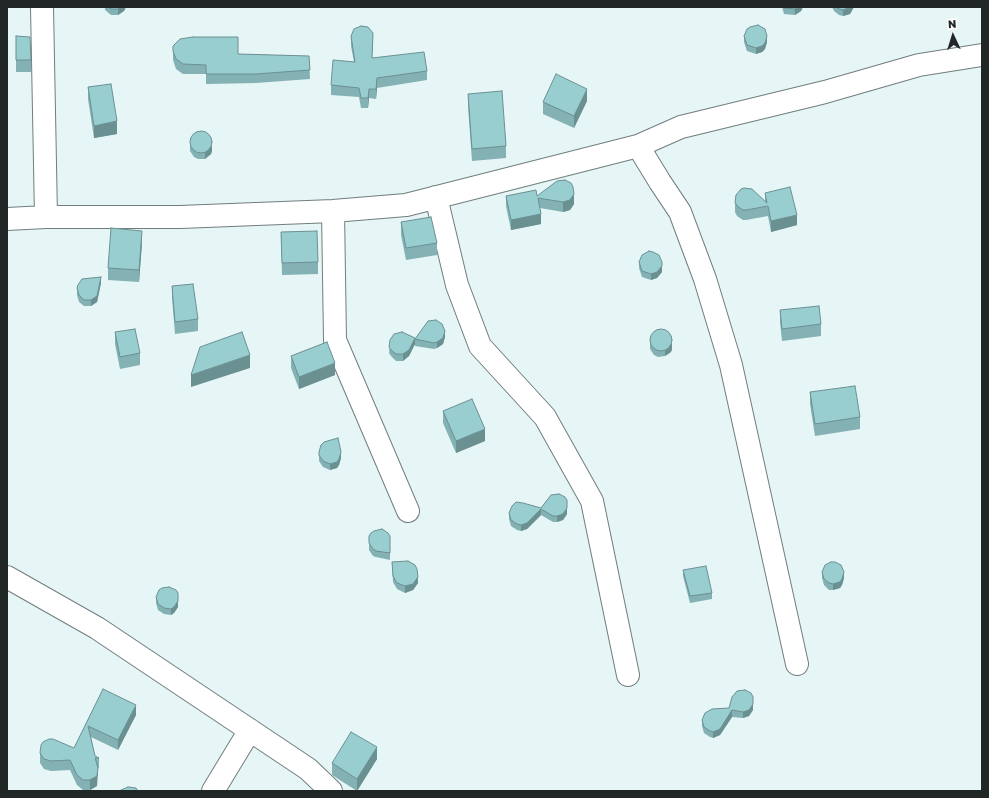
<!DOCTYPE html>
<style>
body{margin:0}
#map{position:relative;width:989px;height:798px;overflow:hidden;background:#e6f5f5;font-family:"Golos Text",sans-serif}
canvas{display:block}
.frame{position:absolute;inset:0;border:8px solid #212626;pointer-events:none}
.north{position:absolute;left:933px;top:16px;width:40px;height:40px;-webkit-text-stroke:3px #fff;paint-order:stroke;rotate:356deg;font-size:11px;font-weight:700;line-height:16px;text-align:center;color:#212626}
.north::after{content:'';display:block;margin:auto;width:14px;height:18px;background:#212626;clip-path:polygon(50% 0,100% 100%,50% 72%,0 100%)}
</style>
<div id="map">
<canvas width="989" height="798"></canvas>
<div class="frame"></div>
<div class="north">N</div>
</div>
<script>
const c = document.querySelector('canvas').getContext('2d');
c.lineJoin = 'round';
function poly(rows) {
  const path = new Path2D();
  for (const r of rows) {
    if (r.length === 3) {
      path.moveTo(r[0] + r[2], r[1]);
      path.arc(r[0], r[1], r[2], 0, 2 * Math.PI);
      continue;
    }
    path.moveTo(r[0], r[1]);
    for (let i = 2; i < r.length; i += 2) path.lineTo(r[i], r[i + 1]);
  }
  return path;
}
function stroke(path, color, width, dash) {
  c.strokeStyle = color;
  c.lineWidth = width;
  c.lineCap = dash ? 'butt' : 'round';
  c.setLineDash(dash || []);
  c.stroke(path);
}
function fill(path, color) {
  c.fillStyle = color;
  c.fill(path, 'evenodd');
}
const minor = poly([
 [42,7,46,217],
 [638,146,660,182,680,212,705,279,731,365,797,664],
 [436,197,457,285,480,346,545,417,592,501,628,675],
 [333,211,335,340,408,511],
 [7,219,46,217,180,217,333,211,406,205,638,146,681,127,825,92,919,65,982,55],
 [7,577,97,628,308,769,331,791],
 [213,791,250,730]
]);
stroke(minor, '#717d7e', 24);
stroke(minor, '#fff', 22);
fill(poly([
 [105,7,126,7,124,11,118,15,111,15,105,10],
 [782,7,803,7,801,11,795,15,784,14],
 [832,7,854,7,850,14,843,16,839,15,834,11],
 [16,36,31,60,31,72,16,72],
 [351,36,373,42,372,58,427,71,427,80,377,88,376,99,369,98,368,108,361,108,359,97,331,95,331,85,354,62,351,46],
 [744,36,767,42,765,49,762,52,756,54,747,51,744,42],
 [173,51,238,54,309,56,310,79,256,83,206,84,206,74,183,74,176,69,173,60],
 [88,87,117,134,94,138,88,99],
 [468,94,506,146,506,158,472,161,468,106],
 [587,101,574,128,543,114,543,102],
 [190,145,212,151,211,154,205,159,198,159,194,157,190,151],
 [765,193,797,225,771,232,768,216,746,220,743,220,737,216,735,212,735,202,765,201],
 [506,196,537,196,574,204,570,210,563,212,540,208,541,224,511,230,506,206],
 [401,222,437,243,437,255,406,260,401,235],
 [281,232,318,262,318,274,282,275],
 [142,243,139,282,108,280,108,268],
 [639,262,662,272,657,278,651,280,642,277,639,268],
 [101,283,97,302,91,306,84,306,79,302,77,295,77,288],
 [172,286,198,319,198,331,175,334,172,298],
 [780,310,821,324,821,336,782,341,780,322],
 [115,332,140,353,140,365,120,369,115,344],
 [445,337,443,344,437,348,434,349,415,346,415,339],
 [390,340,415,344,409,356,403,361,396,361,391,356,389,353],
 [650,343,672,349,671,352,665,356,658,357,654,355,650,349],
 [291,356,335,375,299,389,291,368],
 [810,392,860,417,860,429,815,436,810,404],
 [443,411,485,441,456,453,443,423],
 [319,452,341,458,339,465,337,468,330,470,323,467,319,461],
 [541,508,567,514,563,520,557,522,553,522,541,515,527,529,521,531,517,530,511,526,509,519,509,513],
 [369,536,390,536,390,560,376,557,373,556,369,550],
 [392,562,418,583,413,590,405,593,397,589,393,582],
 [683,570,712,593,712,599,690,603,683,576],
 [822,572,844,578,842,585,840,588,833,590,829,590,824,585,822,578],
 [156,597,178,607,174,613,171,615,164,614,158,610,156,603],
 [103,689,136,715,118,750,91,737,95,756,99,758,99,768,98,768,97,786,90,790,83,790,77,785,70,770,51,771,44,769,40,763,40,753,74,748],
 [729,708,753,710,749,716,743,718,732,717,720,735,713,738,710,737,704,733,702,726,702,720],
 [377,759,357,791,332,775,332,763]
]), '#84b1b4');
fill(poly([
 [120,7,126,7,124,11,118,15,118,9],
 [798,7,803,7,801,11,795,15,795,9],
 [850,7,854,7,850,14,843,16,843,10],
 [767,36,767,42,765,49,762,52,756,54,756,48],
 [377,78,377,88,376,99,376,89],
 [369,89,369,98,368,108,368,98],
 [587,89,587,101,574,128,574,116],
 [117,121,117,134,94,138,94,126],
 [212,145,212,151,211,154,205,159,205,153],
 [574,194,574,204,570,210,563,212,563,202],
 [541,214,541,224,511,230,511,220],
 [797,215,797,225,771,232,771,221],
 [142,231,142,243,139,282,139,270],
 [662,262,662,272,657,278,651,280,651,274],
 [101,277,101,283,97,302,91,306,91,300],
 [445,331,445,337,443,344,437,348,437,342],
 [415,338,415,344,409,356,403,361,403,354],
 [672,343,672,349,671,352,665,356,665,350],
 [250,355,250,368,191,387,191,375],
 [335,363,335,375,299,389,299,377],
 [485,429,485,441,456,453,456,441],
 [341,452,341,458,339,465,337,468,330,470,330,464],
 [567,508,567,514,563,520,557,522,557,516],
 [541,509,541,515,527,529,521,531,521,525],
 [844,572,844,578,842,585,840,588,833,590,833,584],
 [418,577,418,583,413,590,405,593,405,586],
 [178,601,178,607,174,613,171,615,171,609],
 [753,704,753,710,749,716,743,718,743,712],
 [136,705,136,715,118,750,118,740],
 [732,710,732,717,720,735,713,738,713,732],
 [377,747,377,759,357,791,357,779],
 [98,768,97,786,90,790,90,780]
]), '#6b9092');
const building = poly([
 [109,7,120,7,118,9,111,9,109,7],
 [784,7,798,7,795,9,784,8,784,7],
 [837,7,850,7,843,10,839,9,837,7],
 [758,25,765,29,767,36,765,43,762,46,756,48,747,45,744,36,747,29,750,27,758,25],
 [361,26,368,27,373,33,372,58,424,52,427,71,377,78,376,89,369,89,368,98,361,98,359,88,331,85,333,60,355,62,351,36,354,29,361,26],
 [16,36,30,37,31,60,16,60,16,36],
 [193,37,238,37,238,54,309,56,310,70,256,74,206,74,206,65,183,64,176,59,173,51,173,46,180,39,193,37],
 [556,74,587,89,574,116,543,102,556,74],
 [111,84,117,121,94,126,88,87,111,84],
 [502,91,506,146,472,149,468,94,502,91],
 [201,142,11],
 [565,180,571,183,573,187,574,194,570,200,563,202,538,198,541,214,511,220,506,196,536,190,537,196,557,181,565,180],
 [790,187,797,215,771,221,768,206,746,210,743,210,737,206,735,202,736,195,741,189,744,188,752,189,767,203,765,193,790,187],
 [431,217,437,243,406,248,401,222,431,217],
 [111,228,142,231,139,270,108,268,111,228],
 [317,231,318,262,282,263,281,232,317,231],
 [649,251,653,252,659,255,662,262,662,266,657,272,651,274,642,271,639,262,642,255,649,251],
 [101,277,97,296,91,300,84,300,79,295,77,288,78,285,82,279,101,277],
 [193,284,198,319,175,322,172,286,193,284],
 [819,306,821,324,782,329,780,310,819,306],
 [436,320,442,324,445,331,443,338,437,342,434,343,415,339,428,321,436,320],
 [135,329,140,353,120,357,115,332,135,329],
 [661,340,11],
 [242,332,250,355,191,375,200,347,242,332],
 [402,332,415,338,409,350,403,354,396,354,391,350,389,347,390,340,394,334,402,332],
 [327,342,335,363,299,377,291,356,327,342],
 [855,386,860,417,815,424,810,392,855,386],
 [472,399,485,429,456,441,443,411,472,399],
 [338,438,341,452,339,459,337,462,330,464,323,461,319,455,319,452,321,445,324,442,338,438],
 [559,494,565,497,567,500,567,508,563,514,557,516,553,516,541,509,527,523,521,525,517,524,511,520,509,513,512,506,516,502,523,503,541,508,551,495,559,494],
 [382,529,388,533,390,536,390,553,376,551,373,549,369,543,369,536,371,533,374,531,382,529],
 [408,561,415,565,417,569,418,577,413,584,405,586,397,583,393,576,392,562,408,561],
 [831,562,835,562,841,565,844,572,842,579,840,582,833,584,829,583,824,579,822,572,825,565,831,562],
 [706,566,712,593,690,596,683,570,706,566],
 [169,587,176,590,178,593,178,601,174,607,171,609,164,608,158,604,156,597,159,590,162,588,169,587],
 [103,689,136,705,118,740,88,726,95,756,99,758,95,758,98,768,97,776,90,780,83,780,77,775,70,760,51,761,44,759,40,753,41,745,43,742,49,739,53,739,74,748,103,689],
 [745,690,751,693,753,697,753,704,749,710,743,712,732,710,720,729,713,732,710,731,704,727,702,720,705,713,712,709,729,708,732,697,737,691,745,690],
 [351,732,377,747,357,779,332,763,351,732],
 [128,787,136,788,138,791,119,791,128,787]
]);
fill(building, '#99ced1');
stroke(building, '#6b9092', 1);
</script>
